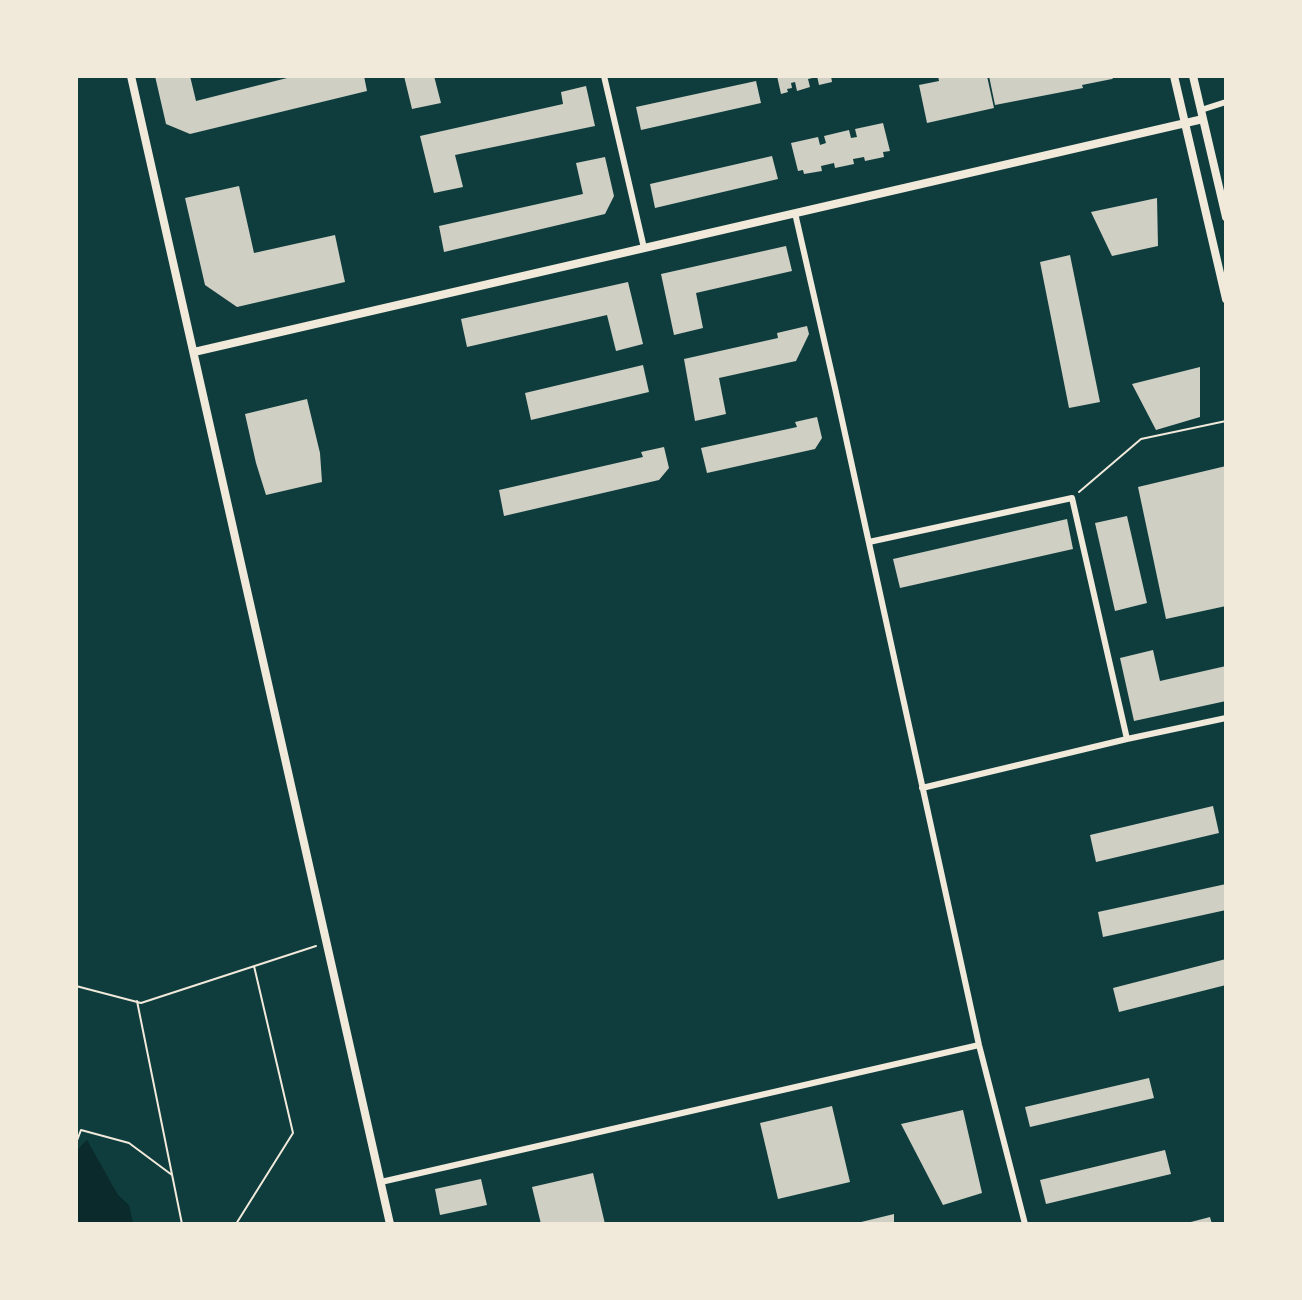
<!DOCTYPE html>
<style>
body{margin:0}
#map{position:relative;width:1302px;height:1300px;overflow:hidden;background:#0f3d3e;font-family:"Archivo Narrow",sans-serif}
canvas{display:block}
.frame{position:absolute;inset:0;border:78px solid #f1e9da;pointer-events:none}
</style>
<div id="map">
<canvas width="1302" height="1300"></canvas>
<div class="frame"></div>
</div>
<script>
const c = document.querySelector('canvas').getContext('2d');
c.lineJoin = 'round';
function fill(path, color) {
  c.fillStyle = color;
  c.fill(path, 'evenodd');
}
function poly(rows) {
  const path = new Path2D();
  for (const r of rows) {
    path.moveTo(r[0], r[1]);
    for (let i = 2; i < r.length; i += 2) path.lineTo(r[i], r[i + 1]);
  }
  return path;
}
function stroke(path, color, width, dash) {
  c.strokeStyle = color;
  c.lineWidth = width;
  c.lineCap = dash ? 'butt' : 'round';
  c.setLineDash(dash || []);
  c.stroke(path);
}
fill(poly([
 [87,1140,118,1195,129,1205,133,1223,77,1223,77,1150]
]), '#0a2a2b');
fill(poly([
 [155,76,190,76,196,101,295,76,364,76,367,91,190,134,166,124],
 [404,76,434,76,441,103,412,109],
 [777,76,817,76,817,77,808,79,810,87,797,91,795,82,791,83,792,88,787,89,788,92,781,94],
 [817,76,831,76,832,82,819,85],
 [938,76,987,76,994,108,927,123,919,85,939,81],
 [989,76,1116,76,1112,79,1082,85,1083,88,995,105],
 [756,81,761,103,641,130,636,107],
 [586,86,595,126,455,155,463,187,434,193,420,136,563,104,561,92],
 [883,123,890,151,883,152,884,157,865,161,864,157,853,159,854,164,835,168,834,163,821,166,822,171,804,174,803,170,798,171,791,143,818,137,820,145,826,143,824,136,849,130,851,138,857,137,855,129],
 [772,156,778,179,655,208,650,184],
 [605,157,614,196,605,214,444,252,439,226,583,194,576,163],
 [239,186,254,253,335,235,345,282,237,307,205,285,185,198],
 [1157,198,1158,246,1112,256,1091,212],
 [786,246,792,271,696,293,703,328,674,335,661,274],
 [1070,255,1100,402,1069,408,1040,262],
 [628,282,643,344,616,351,607,315,467,347,461,319],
 [807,326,809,334,796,361,719,378,726,414,695,421,684,359,778,338,777,333],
 [643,365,649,392,531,420,525,393],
 [1200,367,1200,417,1156,430,1132,384],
 [307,399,320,453,322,482,266,495,256,463,245,414],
 [817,417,822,438,815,449,707,473,701,448,797,427,795,422],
 [664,447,669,468,659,480,504,516,499,490,643,457,641,452],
 [1226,466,1226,606,1166,619,1138,487],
 [1127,516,1147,603,1115,611,1095,523],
 [1067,519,1073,549,900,588,893,559],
 [1153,650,1160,681,1226,666,1226,701,1134,721,1120,658],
 [1213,806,1219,833,1096,862,1090,835],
 [1226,884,1226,910,1103,937,1098,912],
 [1226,959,1226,985,1119,1012,1113,988],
 [1149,1078,1154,1098,1030,1127,1025,1107],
 [832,1106,850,1182,778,1199,760,1123],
 [963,1110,982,1193,943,1205,901,1124],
 [1165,1150,1171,1174,1046,1204,1040,1180],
 [593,1173,605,1224,541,1224,532,1187],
 [481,1179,487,1205,440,1215,435,1189],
 [894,1214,894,1224,858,1224,857,1223],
 [1210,1217,1212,1224,1187,1224,1187,1223]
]), '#cfcfc3');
stroke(poly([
 [1079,492,1141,439,1226,421],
 [76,986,141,1003,316,946],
 [137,1001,182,1224],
 [76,1143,81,1130,129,1143,172,1175],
 [236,1224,293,1133,254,966]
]), '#f1e9da', 2);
stroke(poly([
 [604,76,644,248],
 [1201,110,1226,102],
 [795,213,835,388,979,1045,1025,1224],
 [869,542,1072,498,1127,739],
 [922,788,1127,739,1226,718],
 [381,1182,979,1045]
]), '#f1e9da', 6);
stroke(poly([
 [131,76,390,1224],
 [1174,76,1226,299],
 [1193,76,1226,217],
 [194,352,1203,119]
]), '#f1e9da', 8);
</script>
